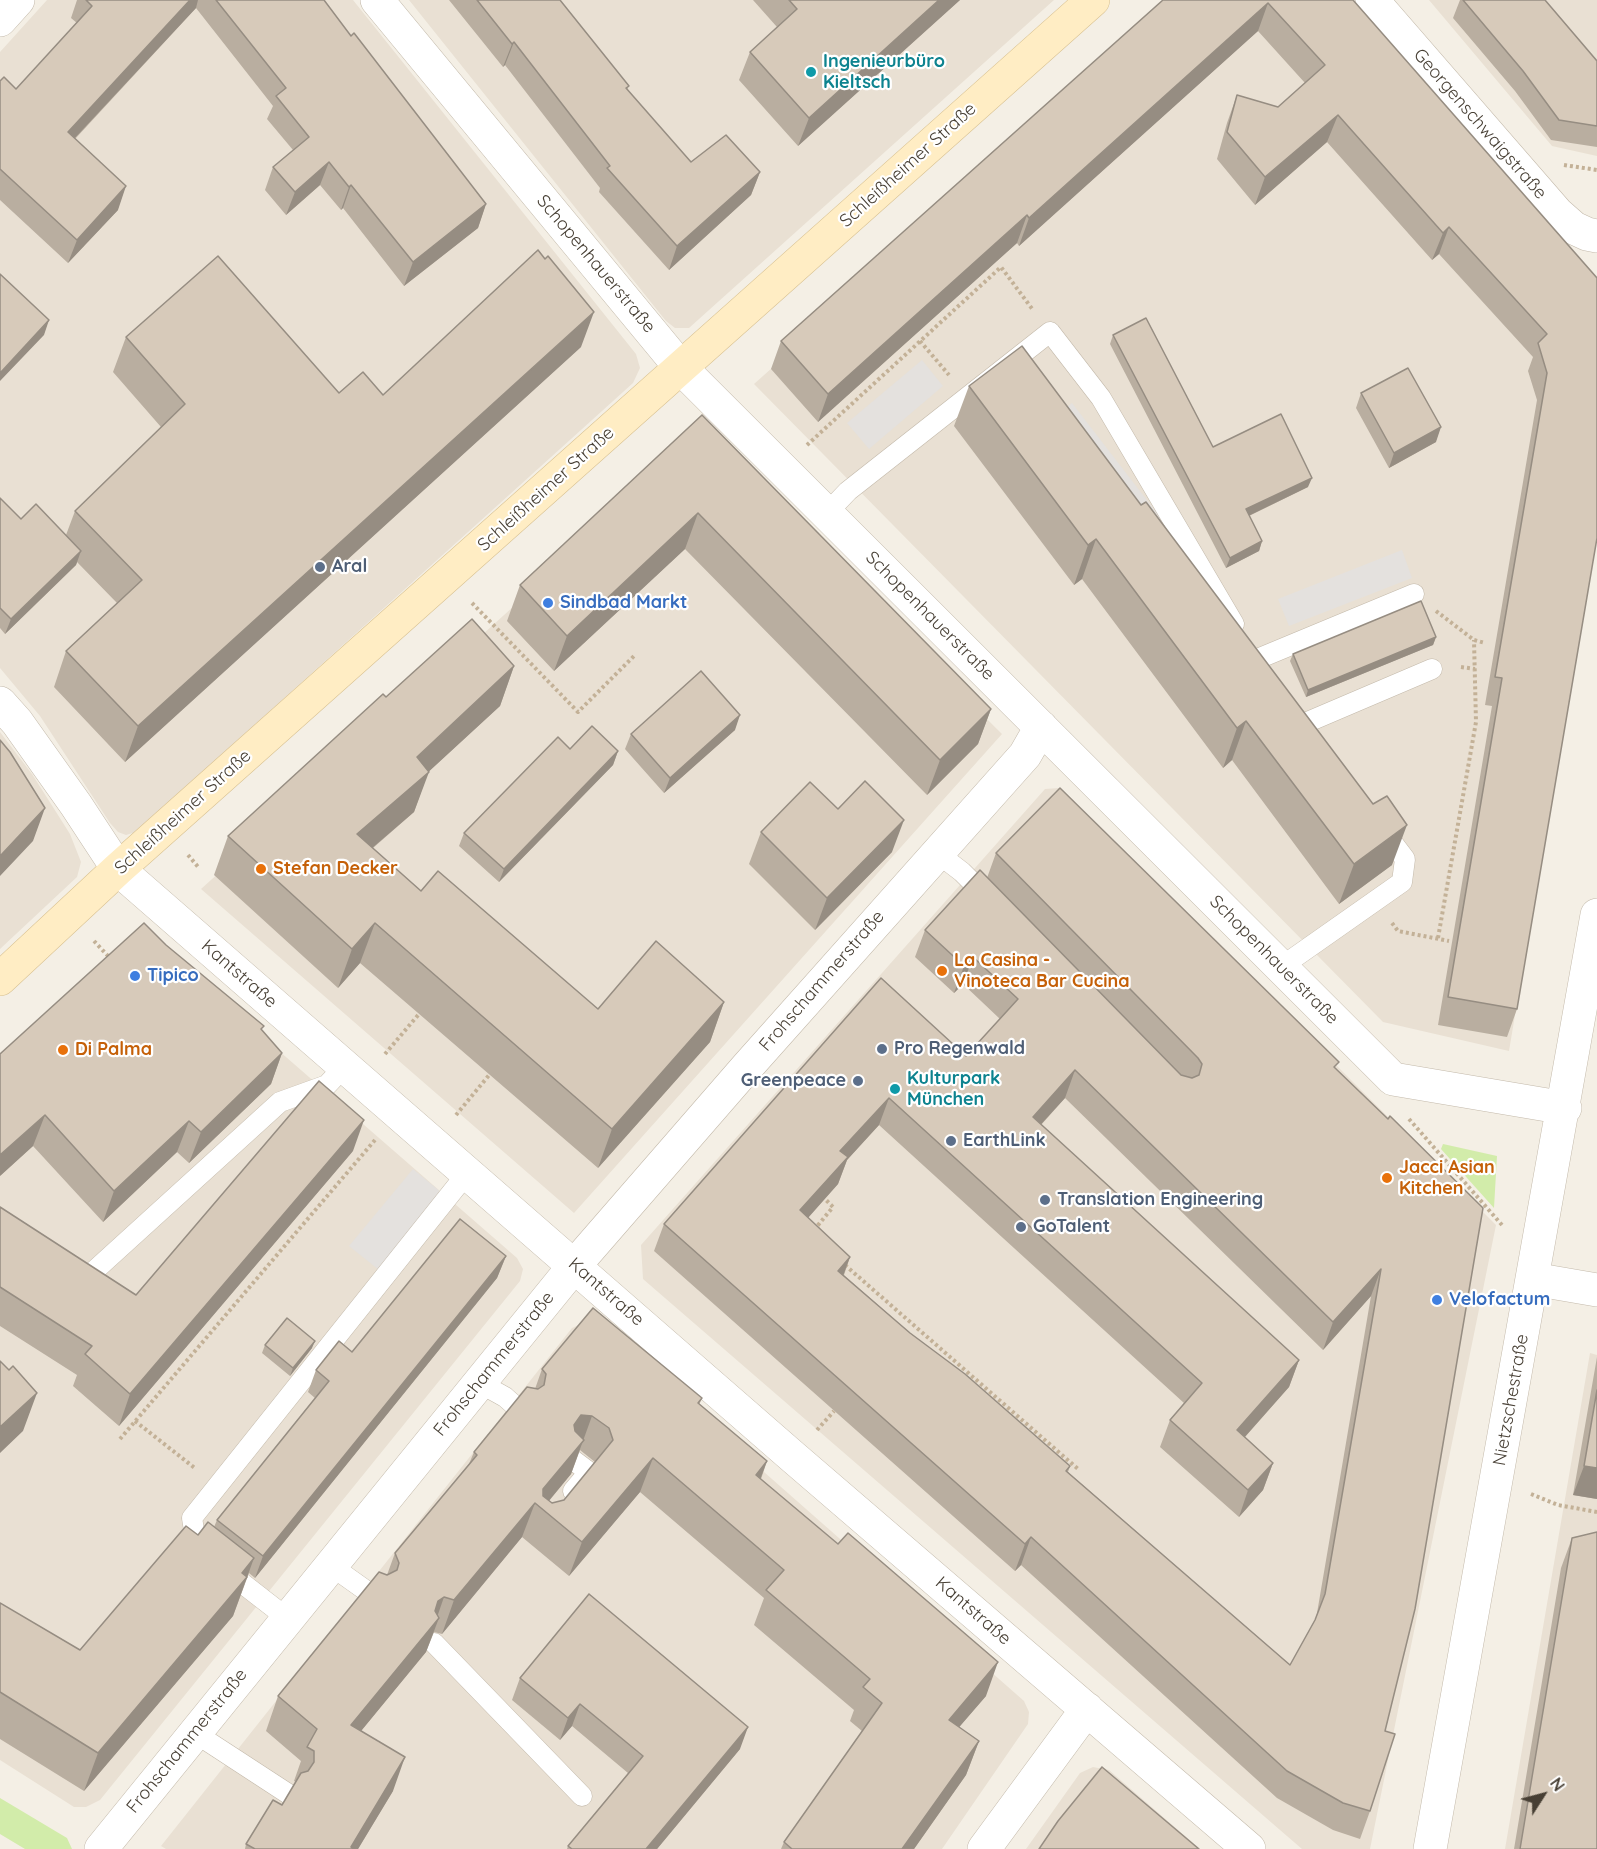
<!DOCTYPE html>
<meta charset="utf-8">
<style>
body{margin:0}
#map{position:relative;width:1597px;height:1849px;overflow:hidden;background:#f4efe5;font-family:Quicksand,sans-serif}
canvas{display:block}
.north{position:absolute;left:1513px;top:1765px;width:60px;height:60px;-webkit-text-stroke:4px #fff;paint-order:stroke;rotate:54deg;font-size:16px;font-weight:700;line-height:24px;text-align:center;color:#473f34}
.north::after{content:'';display:block;margin:auto;width:21px;height:27px;background:#473f34;clip-path:polygon(50% 0,100% 100%,50% 72%,0 100%)}
</style>
<div id="map">
<canvas width="1597" height="1849"></canvas>
<div class="north">N</div>
</div>
<script>
const c = document.querySelector('canvas').getContext('2d');
c.lineJoin = 'round';
function fill(path, color) {
  c.fillStyle = color;
  c.fill(path, 'evenodd');
}
function poly(rows) {
  const path = new Path2D();
  for (const r of rows) {
    path.moveTo(r[0], r[1]);
    for (let i = 2; i < r.length; i += 2) path.lineTo(r[i], r[i + 1]);
  }
  return path;
}
function stroke(path, color, width, dash) {
  c.strokeStyle = color;
  c.lineWidth = width;
  c.lineCap = dash ? 'butt' : 'round';
  c.setLineDash(dash || []);
  c.stroke(path);
}
function drawText(font, color, halo, rows, align = 'center') {
  c.font = font + ' Quicksand,sans-serif';
  c.lineWidth = 4.5;
  c.setLineDash([]);
  c.textBaseline = 'middle';
  c.strokeStyle = halo;
  c.fillStyle = color;
  for (const [text, x, y, turn = 0] of rows) {
    c.save();
    c.translate(x, y);
    c.rotate((+turn || 0) * Math.PI / 180);
    c.textAlign = isNaN(turn) ? turn : align;
    if (halo) c.strokeText(text, 0, 0);
    c.fillText(text, 0, 0);
    c.restore();
  }
}
fill(poly([
 [47,0,353,0,636,354,640,368,633,383,136,832,126,835,118,832,110,823,40,716,0,668,0,52],
 [409,0,1054,0,689,328,675,328,666,321],
 [1184,0,1323,0,1597,312,1597,525,1509,1051,1383,1022,754,384],
 [1429,0,1597,0,1597,156,1552,146],
 [702,436,1002,734,574,1213,201,889],
 [0,732,32,774,70,834,81,862,77,877,0,949],
 [1059,788,1496,1225,1370,1849,1302,1849,643,1279,641,1245,1045,789],
 [163,950,517,1258,523,1269,520,1281,100,1800,86,1807,74,1807,0,1760,0,1072],
 [583,1323,596,1324,1024,1701,1029,1712,1028,1724,942,1849,166,1849,161,1846,572,1328],
 [1590,1353,1597,1355,1597,1849,1505,1849],
 [1093,1767,1109,1770,1200,1849,1026,1849,1080,1773]
]), '#e9e0d3');
fill(poly([
 [1443,1144,1497,1156,1494,1208,1441,1149],
 [0,1798,67,1838,72,1849,25,1849,0,1834]
]), '#d2ecaa');
fill(poly([
 [922,360,943,386,869,449,847,423],
 [1072,403,1170,530,1148,547,1051,420],
 [1402,550,1412,578,1289,626,1278,599],
 [413,1169,442,1193,379,1270,349,1246]
]), '#e4e1de');
const lane = poly([
 [827,513,848,491,1050,332,1101,398,1234,624],
 [1255,660,1414,594],
 [1303,724,1432,669],
 [936,852,962,872,988,898],
 [1281,967,1402,882,1405,859,1383,830],
 [93,1272,280,1102,327,1085,345,1066],
 [478,1382,505,1397,522,1412],
 [573,1460,589,1472,573,1491],
 [330,1565,375,1597],
 [287,1618,197,1548,192,1518,468,1172],
 [434,1643,582,1796],
 [195,1733,290,1795]
]);
const street = poly([
 [377,0,681,368,1393,1079,1565,1108],
 [1372,0,1557,213,1574,228,1587,234,1597,236],
 [0,20,18,0],
 [0,703,17,722,76,805,118,869,793,1457,1249,1849],
 [1533,1279,1597,1290],
 [101,1849,575,1265,747,1067,1025,755,1041,727],
 [984,1849,1087,1709],
 [1430,1849,1597,915]
]);
const secondary = poly([
 [0,979,118,869,1093,0]
]);
stroke(lane, '#c3b9aa', 21);
stroke(street, '#c3b9aa', 34);
stroke(secondary, '#d8c191', 34);
stroke(poly([
 [1564,165,1597,170],
 [920,341,949,375],
 [807,445,1001,267,1033,310],
 [472,603,578,712,635,655],
 [1436,611,1474,640,1485,643],
 [1461,667,1475,669],
 [188,855,199,868],
 [1392,923,1398,931,1449,941],
 [1438,938,1476,722,1474,640],
 [94,941,108,956],
 [385,1054,419,1014],
 [456,1115,490,1074],
 [1409,1119,1502,1225],
 [814,1230,833,1207,825,1199],
 [845,1265,1078,1469],
 [135,1421,196,1469],
 [817,1430,834,1411],
 [120,1439,375,1140],
 [1531,1494,1558,1505,1597,1512]
]), '#c3b197', 4, [3, 3]);
stroke(lane, '#fff', 20);
stroke(street, '#fff', 33);
stroke(secondary, '#ffedc4', 33);
fill(poly([
 [77,0,324,0,351,36,486,204,478,228,404,286,343,208,341,210,320,185,286,215,265,190,273,167,293,150,267,119,273,106,196,8,75,139,118,210,68,263,0,200,0,81,16,89,77,23,71,18],
 [449,0,560,0,629,86,627,90,691,162,760,172,751,195,669,270,599,192,600,188,505,65,503,67],
 [753,0,960,0,798,146,739,80,750,52,777,27],
 [1163,0,1353,0,1597,278,1517,1009,1507,1037,1438,1025,1492,706,1485,705,1537,400,1528,371,1533,357,1439,254,1432,260,1327,142,1255,205,1217,159,1227,123,1237,95,1278,107,1305,83,1258,31,1019,246,1017,243,818,422,771,369,781,341],
 [1460,0,1545,0,1597,61,1597,147,1551,140,1515,91,1453,18],
 [1113,335,1213,447,1308,487,1249,516,1262,541,1259,551,1226,568,1110,344],
 [126,337,339,393,383,395,581,347,125,762,54,687,66,651,117,603,77,562,76,565,5,634,0,628,0,498,21,519,66,535,75,511,161,427,113,372],
 [969,386,1392,865,1339,904,1232,760,1223,768,1082,579,1074,585,954,426],
 [1361,393,1436,442,1389,468,1356,408],
 [702,415,991,709,978,744,927,795,685,549,554,671,507,621,520,585],
 [1436,637,1433,645,1306,697,1290,661,1293,654],
 [514,666,500,706,428,772,414,812,373,848,421,891,598,1009,724,1002,710,1042,598,1168,360,963,338,988,214,875,228,836,386,697],
 [735,730,664,793,625,749,631,734],
 [570,749,618,751,613,765,499,882,459,846,464,833],
 [838,809,892,852,815,930,749,864,761,832],
 [996,853,1336,1069,1388,1119,1385,1731,1370,1811,1360,1839,1333,1830,1277,1798,1021,1565,1015,1571,654,1251,664,1224,881,978,966,1056,1000,1019,963,984,954,993,915,957,925,930,987,878],
 [1065,1098,1323,1350,1371,1296,1316,1619,1290,1665,1068,1472,1070,1466,910,1333,844,1275,850,1257,808,1218,838,1184,847,1160,879,1125,1184,1403,1170,1420,1160,1447,1239,1517,1263,1490,1273,1463,1245,1437,1289,1387,1299,1360,1041,1125],
 [166,945,262,1030,282,1053,271,1084,189,1163,177,1152,103,1222,33,1146,0,1176],
 [353,1151,119,1426,73,1386,77,1375,0,1326,0,1207,136,1295],
 [506,1256,497,1278,255,1578,249,1573,233,1616,84,1791,0,1739,0,1603,80,1650,198,1535,214,1527,217,1520,315,1398,308,1392,316,1370,352,1352],
 [265,1345,312,1348,290,1376,262,1353],
 [1597,1357,1597,1499,1573,1495],
 [542,1369,702,1398,699,1405,767,1461,761,1479,986,1696,959,1727,979,1741,966,1775,914,1849,781,1849,784,1842,862,1731,850,1721,854,1710,754,1625,764,1598,640,1492,569,1576,522,1537,442,1634,434,1632,426,1652,361,1731,393,1791,358,1849,245,1849,246,1844,282,1805,296,1782,294,1781,301,1761,266,1731,278,1696,387,1575,395,1553,469,1464,474,1452,535,1389],
 [580,1450,595,1462,564,1500,552,1503,549,1501,571,1474],
 [1572,1538,1597,1849,1514,1849,1561,1568],
 [520,1678,740,1749,657,1849,567,1849,568,1846,628,1773,572,1726,560,1740,512,1700]
]), '#b9aea0');
fill(poly([
 [190,0,198,0,196,8,59,155,68,132],
 [939,0,960,0,798,146,809,118],
 [1268,3,1258,31,1019,246,1029,218],
 [514,42,505,65,503,67,512,44],
 [1338,115,1327,142,1255,205,1265,177],
 [329,162,320,185,286,215,295,192],
 [760,172,751,195,669,270,677,246],
 [351,185,343,208,341,210,349,187],
 [126,186,118,210,68,263,77,240],
 [486,204,478,228,404,286,413,262],
 [1027,215,1017,243,818,422,828,394],
 [1449,227,1439,254,1432,260,1443,233],
 [594,312,581,347,125,762,138,726],
 [49,320,44,335,0,381,0,373],
 [1441,427,1436,442,1389,468,1394,453],
 [1312,478,1308,487,1242,519,1246,509],
 [698,513,685,549,554,671,567,636],
 [1096,539,1082,579,1074,585,1088,545],
 [1262,541,1259,551,1226,568,1230,558],
 [81,551,76,565,5,634,11,619],
 [1436,637,1433,645,1306,697,1308,690],
 [514,666,500,706,424,776,429,772,414,812,343,873,357,834,417,757],
 [991,709,978,744,927,795,940,760],
 [740,715,735,730,664,793,670,778],
 [1246,721,1232,760,1223,768,1237,728],
 [618,751,613,765,499,882,504,869],
 [45,808,33,841,0,876,0,856],
 [904,820,892,852,815,930,827,898],
 [1407,825,1392,865,1339,904,1354,864],
 [375,923,360,963,338,988,352,949],
 [973,957,963,984,954,993,964,966],
 [724,1002,710,1042,598,1168,612,1129],
 [282,1053,271,1084,189,1163,201,1132],
 [1075,1070,1065,1098,1023,1144,1033,1117],
 [889,1098,879,1125,847,1160,838,1184,790,1238,800,1210,840,1151],
 [45,1115,33,1146,0,1176,0,1155],
 [364,1120,353,1151,119,1426,130,1394],
 [189,1121,177,1152,103,1222,114,1191],
 [506,1256,497,1278,255,1578,263,1556],
 [850,1257,840,1284,838,1271],
 [1381,1269,1371,1296,1323,1350,1333,1322],
 [315,1341,312,1348,290,1376,293,1368],
 [1299,1360,1289,1387,1227,1457,1237,1430],
 [37,1393,23,1431,0,1453,0,1427],
 [581,1415,592,1416,571,1474,542,1509,543,1489,574,1425],
 [653,1458,640,1492,569,1576,582,1542],
 [767,1461,754,1496,756,1475],
 [1273,1463,1263,1490,1239,1517,1248,1490],
 [1584,1466,1597,1468,1597,1499,1573,1495],
 [535,1503,522,1537,442,1634,454,1600],
 [1031,1537,1021,1565,1015,1571,1025,1544],
 [254,1558,233,1616,84,1791,98,1753],
 [444,1597,435,1623,439,1618,426,1652,338,1759,351,1725,438,1601],
 [998,1662,986,1696,936,1754,949,1720],
 [580,1704,572,1726,560,1740,568,1718],
 [748,1727,740,1749,657,1849,646,1849],
 [979,1741,966,1775,914,1849,902,1849],
 [405,1757,393,1791,358,1849,350,1849]
]), '#968d82');
const building = poly([
 [86,0,190,0,68,132,126,186,77,240,0,169,0,81,4,77,16,89,92,6,86,0],
 [216,0,324,0,351,36,354,33,486,204,413,262,351,185,349,187,329,162,295,192,273,167,309,137,276,96,286,88,216,0],
 [477,0,560,0,629,86,626,88,691,162,726,135,760,172,677,246,607,168,610,166,514,42,512,44,477,0],
 [789,0,939,0,809,118,750,52,797,9,789,0],
 [1163,0,1353,0,1597,278,1597,538,1517,1009,1448,997,1502,678,1495,677,1547,373,1538,343,1547,334,1449,227,1443,233,1338,115,1265,177,1227,132,1237,95,1278,107,1325,65,1268,3,1029,218,1027,215,828,394,781,341,1163,0],
 [1463,0,1545,0,1597,61,1597,126,1559,120,1523,71,1463,0],
 [538,250,545,259,548,256,594,312,138,726,66,651,142,580,75,511,185,404,126,337,218,256,339,393,363,372,383,395,538,250],
 [0,274,49,320,0,373,0,274],
 [1146,318,1213,447,1281,414,1312,478,1246,509,1262,541,1230,558,1113,335,1146,318],
 [1022,346,1141,505,1146,502,1373,804,1387,796,1407,825,1354,864,1246,721,1237,728,1096,539,1088,545,969,386,1022,346],
 [1408,368,1441,427,1394,453,1361,393,1408,368],
 [702,415,991,709,940,760,698,513,567,636,520,585,702,415],
 [0,498,21,519,36,504,81,551,11,619,0,608,0,498],
 [1421,601,1436,637,1308,690,1293,654,1421,601],
 [472,619,514,666,417,757,429,772,357,834,421,891,438,871,598,1009,656,941,724,1002,612,1129,375,923,352,949,228,836,383,694,386,697,472,619],
 [701,671,740,715,670,778,631,734,701,671],
 [592,726,618,751,504,869,464,833,558,737,570,749,592,726],
 [0,740,10,752,45,808,0,856,0,740],
 [865,781,904,820,827,898,761,832,810,782,838,809,865,781],
 [1060,788,1339,1062,1334,1067,1388,1119,1390,1116,1483,1208,1415,1609,1385,1731,1395,1734,1370,1811,1343,1803,1287,1771,1031,1537,1025,1544,664,1224,881,978,966,1056,1018,999,973,957,964,966,925,930,980,870,1181,1075,1192,1078,1199,1075,1202,1064,1198,1058,996,853,1060,788],
 [1075,1070,1333,1322,1381,1269,1325,1594,1315,1620,1290,1665,1066,1471,1070,1466,965,1374,910,1333,838,1271,850,1257,800,1210,848,1157,840,1151,889,1098,1202,1383,1170,1420,1248,1490,1273,1463,1237,1430,1299,1360,1033,1117,1075,1070],
 [144,923,166,945,264,1026,261,1029,282,1053,201,1132,189,1121,114,1191,45,1115,0,1155,0,1054,144,923],
 [319,1081,364,1120,130,1394,85,1354,92,1346,0,1287,0,1207,136,1295,319,1081],
 [460,1219,506,1256,263,1556,217,1520,329,1381,316,1370,339,1341,352,1352,460,1219],
 [593,1308,702,1398,698,1403,767,1461,756,1475,838,1544,848,1533,998,1662,949,1720,979,1741,902,1849,792,1849,784,1842,882,1703,863,1687,870,1679,766,1590,784,1570,653,1458,582,1542,535,1503,454,1600,444,1597,438,1601,435,1611,439,1618,351,1725,405,1757,351,1847,355,1849,255,1849,246,1844,273,1800,282,1805,301,1773,308,1771,314,1762,314,1751,307,1747,317,1729,278,1696,379,1572,387,1575,397,1570,399,1563,395,1553,477,1455,474,1452,527,1387,538,1389,544,1385,546,1374,542,1369,593,1308],
 [581,1415,592,1416,609,1428,613,1440,564,1500,552,1503,543,1496,543,1489,584,1440,575,1431,574,1425,581,1415],
 [287,1318,315,1341,293,1368,265,1345,287,1318],
 [0,1361,9,1370,13,1366,37,1393,0,1427,0,1361],
 [1597,1390,1597,1468,1584,1466,1597,1390],
 [208,1522,254,1558,242,1573,247,1577,98,1753,0,1692,0,1603,80,1650,186,1526,198,1535,208,1522],
 [1597,1532,1597,1849,1520,1849,1572,1538,1597,1532],
 [589,1594,748,1727,646,1849,572,1849,568,1846,643,1756,580,1704,568,1718,520,1678,589,1594],
 [1102,1767,1199,1849,1039,1849,1058,1821,1102,1767]
]);
fill(building, '#d7caba');
stroke(building, '#968d82', 1.5);
for (const [x, y, r, color] of [
 [811,72,6,"#0f9aa8"],
 [320,567,6,"#5c6f8a"],
 [548,603,6,"#3f7fe0"],
 [261,869,6,"#e8710a"],
 [942,971,6,"#e8710a"],
 [135,976,6,"#3f7fe0"],
 [882,1049,6,"#5c6f8a"],
 [63,1050,6,"#e8710a"],
 [858,1081,6,"#5c6f8a"],
 [895,1089,6,"#0f9aa8"],
 [951,1141,6,"#5c6f8a"],
 [1387,1178,6,"#e8710a"],
 [1045,1200,6,"#5c6f8a"],
 [1021,1227,6,"#5c6f8a"],
 [1437,1300,6,"#3f7fe0"]
]) {
  const dot = new Path2D();
  dot.arc(x, y, r, 0, 2 * Math.PI);
  c.fillStyle = color;
  c.fill(dot);
  stroke(dot, '#fff', 2);
}
drawText('bold 18px', '#0d838f', '#fff', [
 ["Ingenieurbüro",823,62],
 ["Kieltsch",823,83],
 ["Kulturpark",907,1079],
 ["München",907,1100]
], 'left');
drawText('18px', '#473f34', '#fff', [
 ["Georgenschwaigstraße",1480,124,49],
 ["Schleißheimer Straße",908,165,-42],
 ["Schopenhauerstraße",596,264,50],
 ["Schleißheimer Straße",546,489,-42],
 ["Schopenhauerstraße",930,616,45],
 ["Schleißheimer Straße",183,812,-42],
 ["Schopenhauerstraße",1274,960,45],
 ["Kantstraße",239,974,41],
 ["Frohschammerstraße",822,981,-49],
 ["Kantstraße",606,1292,41],
 ["Frohschammerstraße",494,1364,-51],
 ["Nietzschestraße",1511,1400,-80],
 ["Kantstraße",973,1611,41],
 ["Frohschammerstraße",187,1741,-51]
]);
drawText('bold 18px', '#4e5e75', '#fff', [
 ["Aral",332,567],
 ["Pro Regenwald",894,1049],
 ["Greenpeace",846,1081,"right"],
 ["EarthLink",963,1141],
 ["Translation Engineering",1057,1200],
 ["GoTalent",1033,1227]
], 'left');
drawText('bold 18px', '#366cbe', '#fff', [
 ["Sindbad Markt",560,603],
 ["Tipico",147,976],
 ["Velofactum",1449,1300]
], 'left');
drawText('bold 18px', '#c56008', '#fff', [
 ["Stefan Decker",273,869],
 ["La Casina -",954,961],
 ["Vinoteca Bar Cucina",954,982],
 ["Di Palma",75,1050],
 ["Jacci Asian",1399,1168],
 ["Kitchen",1399,1189]
], 'left');
</script>
